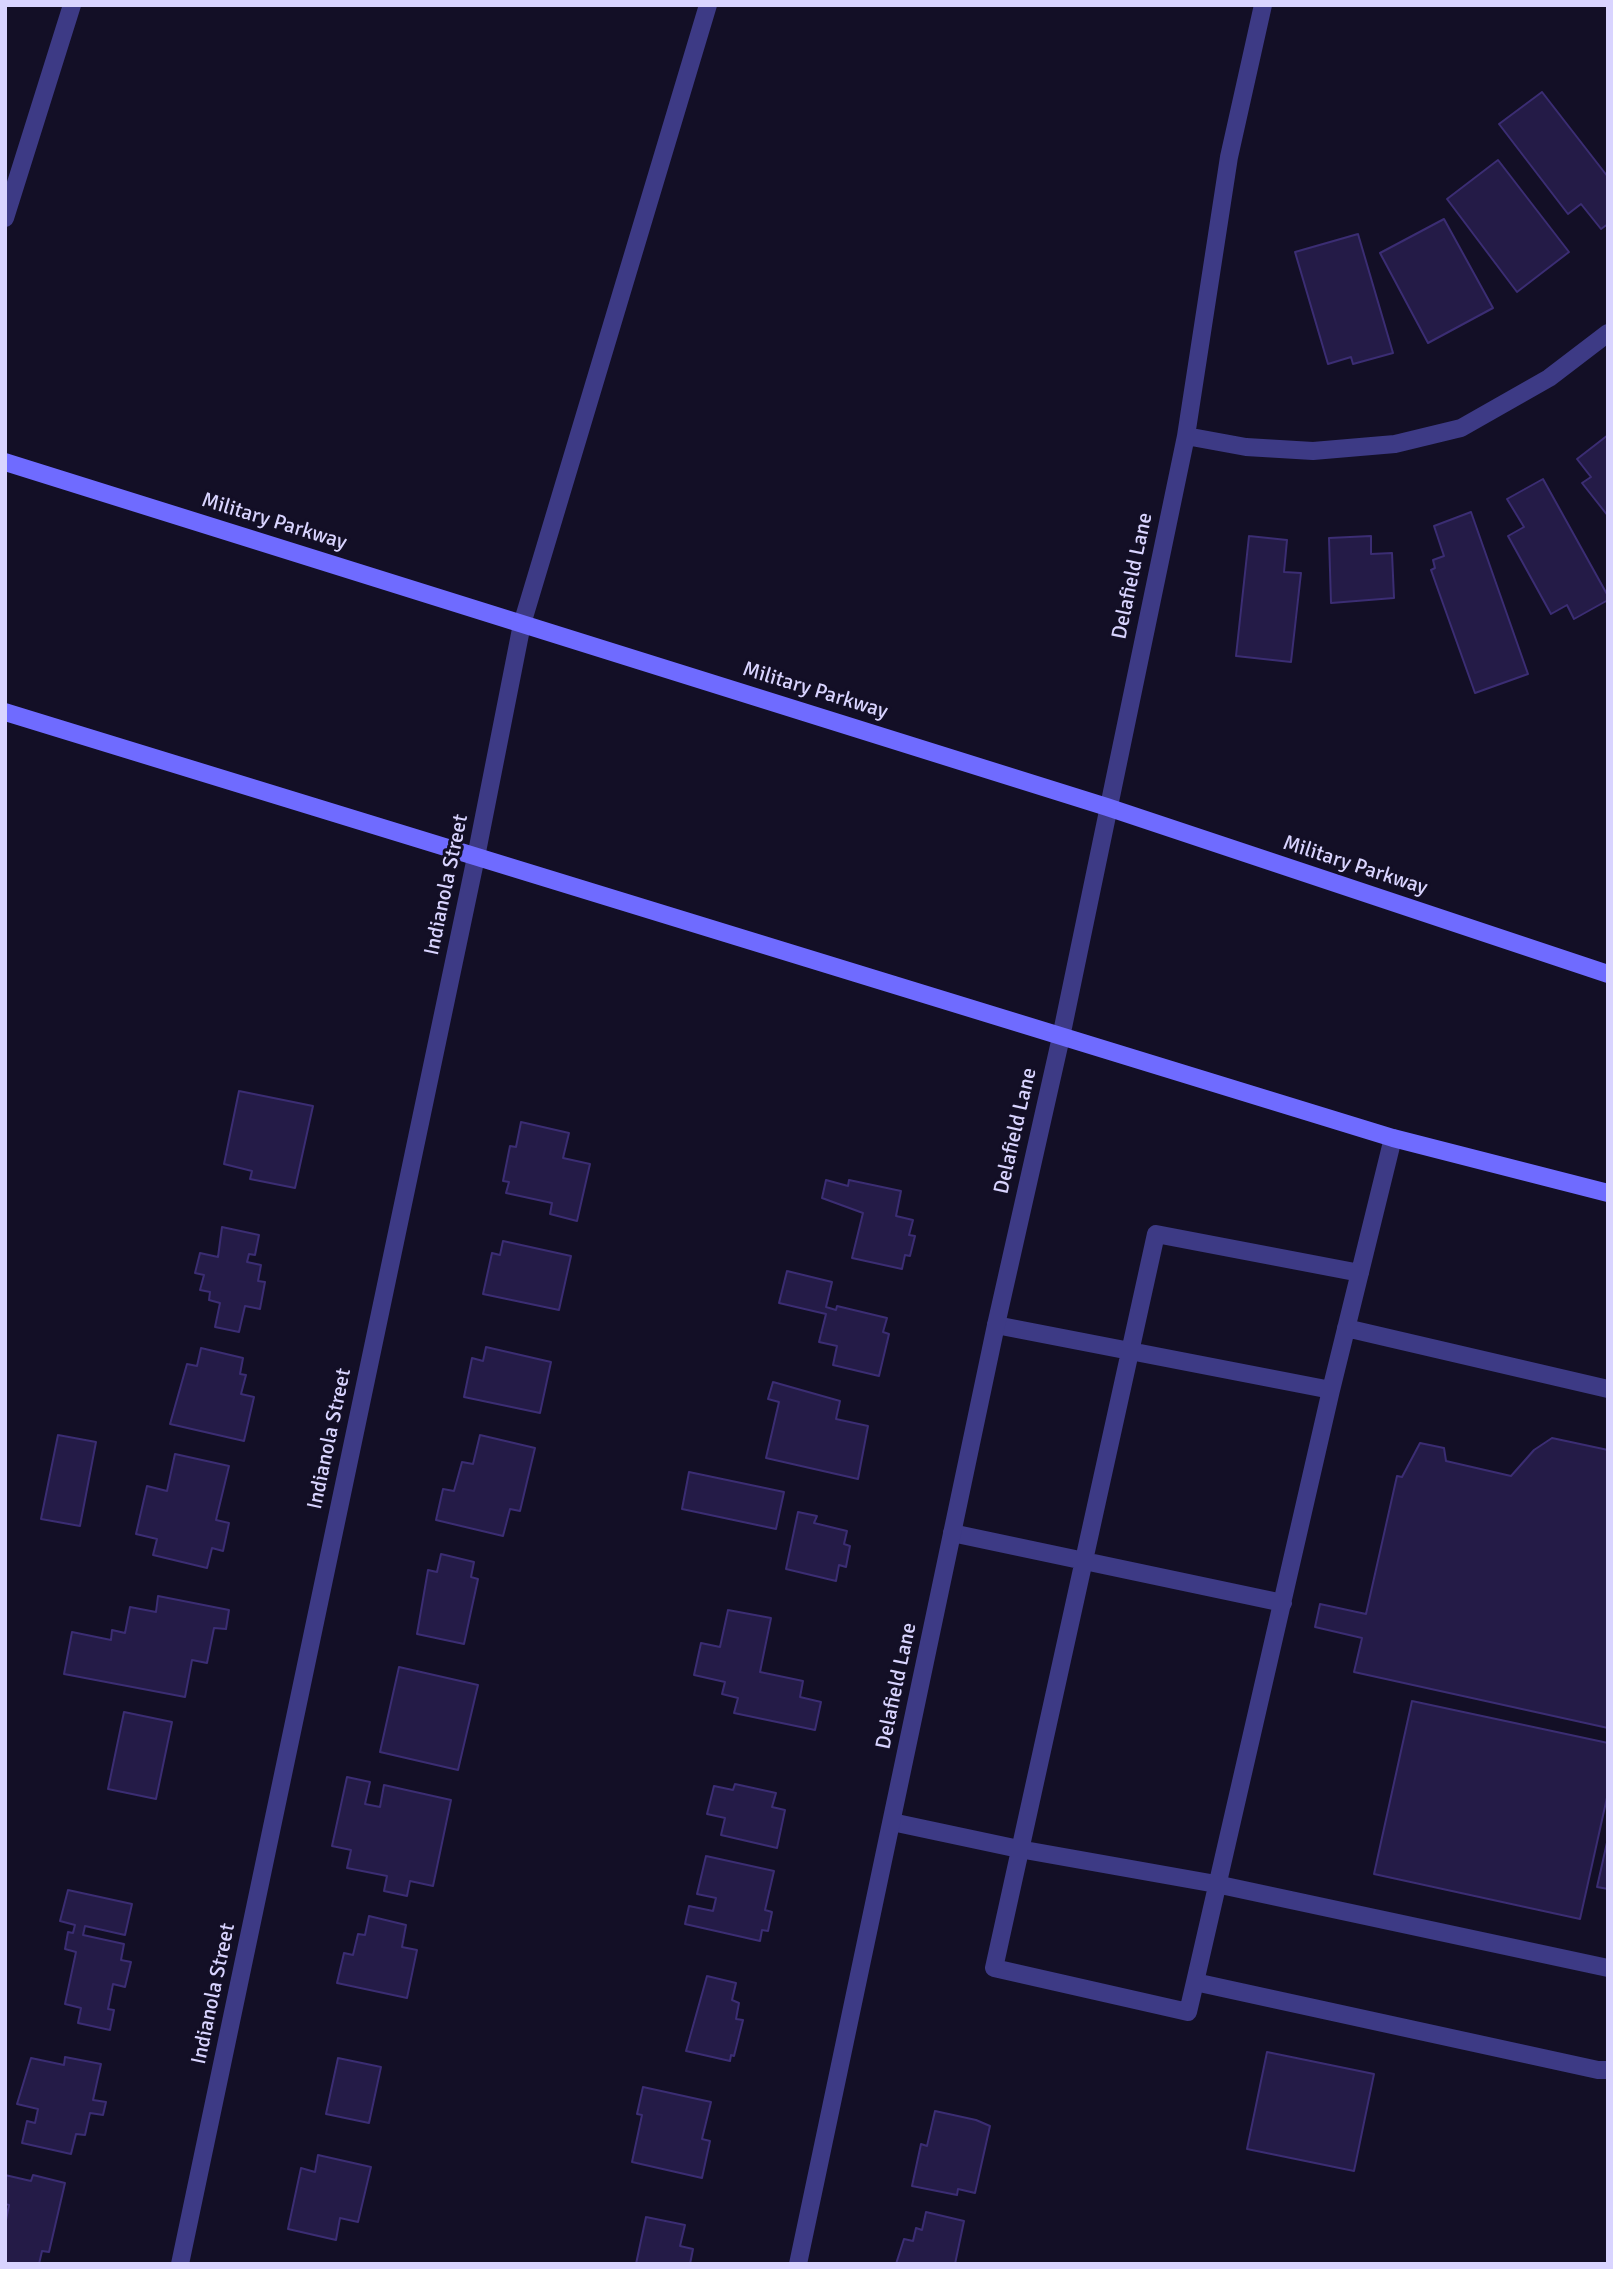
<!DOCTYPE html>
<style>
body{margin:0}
#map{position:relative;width:1613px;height:2269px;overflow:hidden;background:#130f26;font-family:Signika,sans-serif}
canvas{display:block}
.frame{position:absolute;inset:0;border:7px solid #d9d4ff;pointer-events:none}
</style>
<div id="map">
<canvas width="1613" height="2269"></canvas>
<div class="frame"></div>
</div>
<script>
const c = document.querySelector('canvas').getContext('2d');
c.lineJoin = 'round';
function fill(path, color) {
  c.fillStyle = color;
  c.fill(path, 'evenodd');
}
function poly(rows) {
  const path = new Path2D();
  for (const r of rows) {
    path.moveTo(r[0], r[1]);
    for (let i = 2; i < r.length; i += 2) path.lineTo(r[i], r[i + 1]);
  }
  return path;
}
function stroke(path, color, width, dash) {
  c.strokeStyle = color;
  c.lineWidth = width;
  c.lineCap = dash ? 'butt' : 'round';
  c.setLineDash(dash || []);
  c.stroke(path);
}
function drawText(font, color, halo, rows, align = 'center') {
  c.font = font + ' Signika,sans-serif';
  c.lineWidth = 6;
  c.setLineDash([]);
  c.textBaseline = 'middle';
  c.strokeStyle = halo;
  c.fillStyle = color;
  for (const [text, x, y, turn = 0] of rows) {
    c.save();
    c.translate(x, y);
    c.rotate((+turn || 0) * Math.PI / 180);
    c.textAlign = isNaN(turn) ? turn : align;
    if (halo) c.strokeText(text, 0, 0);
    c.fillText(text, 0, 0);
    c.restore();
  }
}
const building = poly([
 [1542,92,1608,177,1608,224,1601,229,1581,204,1568,214,1499,124,1542,92],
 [1498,160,1569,252,1517,292,1447,199,1498,160],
 [1444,219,1493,308,1428,343,1380,253,1444,219],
 [1358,234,1393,353,1353,364,1351,357,1328,364,1295,252,1358,234],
 [1608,435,1608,516,1582,483,1591,477,1577,459,1608,435],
 [1543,479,1608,596,1608,600,1574,619,1567,605,1551,614,1508,536,1524,527,1507,499,1543,479],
 [1471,512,1528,674,1475,693,1431,570,1435,568,1433,560,1444,556,1434,526,1471,512],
 [1249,536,1287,540,1284,572,1301,573,1291,662,1236,656,1249,536],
 [1371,536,1371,554,1392,553,1394,598,1331,603,1329,538,1371,536],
 [239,1091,313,1106,295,1188,250,1179,252,1171,224,1164,239,1091],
 [521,1122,569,1133,563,1158,590,1164,577,1221,550,1214,552,1203,506,1193,509,1182,503,1181,510,1146,516,1147,521,1122],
 [826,1180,848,1186,849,1180,901,1191,896,1216,913,1220,909,1235,915,1236,910,1256,905,1255,902,1269,852,1258,863,1213,822,1198,826,1180],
 [222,1227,259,1235,255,1255,249,1254,247,1262,261,1265,258,1281,265,1282,260,1309,245,1306,239,1332,215,1327,220,1303,209,1300,210,1292,200,1290,204,1275,195,1273,200,1253,218,1257,222,1227],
 [503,1241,571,1256,559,1310,483,1294,492,1253,500,1255,503,1241],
 [787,1271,832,1282,826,1307,836,1310,837,1306,887,1318,883,1332,889,1334,879,1376,833,1365,837,1346,819,1342,826,1314,779,1303,787,1271],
 [486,1347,551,1362,540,1413,464,1397,472,1358,483,1361,486,1347],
 [201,1348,243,1358,240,1374,246,1375,241,1394,254,1397,244,1441,170,1424,187,1364,197,1366,201,1348],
 [773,1382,840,1401,836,1419,868,1426,858,1479,766,1458,779,1402,768,1399,773,1382],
 [58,1435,96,1442,80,1526,41,1519,58,1435],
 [480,1435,535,1448,520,1511,510,1509,503,1536,436,1520,443,1489,454,1491,462,1462,473,1464,480,1435],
 [1552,1438,1608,1450,1608,1728,1354,1672,1362,1638,1315,1627,1320,1604,1366,1614,1397,1476,1402,1477,1420,1443,1444,1448,1446,1461,1511,1476,1534,1450,1552,1438],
 [175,1454,229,1466,216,1520,229,1523,223,1551,212,1548,207,1568,153,1555,157,1539,136,1534,147,1486,167,1491,175,1454],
 [689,1472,784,1492,776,1529,682,1509,689,1472],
 [798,1512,817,1516,814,1523,847,1531,844,1544,850,1546,846,1567,839,1565,836,1581,786,1569,798,1512],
 [441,1554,474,1562,471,1577,478,1579,464,1644,417,1634,428,1570,437,1572,441,1554],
 [158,1596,229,1610,226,1629,214,1628,207,1663,192,1660,185,1697,64,1674,72,1632,111,1640,112,1630,125,1633,130,1607,156,1612,158,1596],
 [728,1610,771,1618,760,1672,803,1681,800,1697,821,1702,815,1730,734,1713,738,1698,722,1694,725,1682,694,1675,701,1643,720,1647,728,1610],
 [399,1667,478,1685,458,1770,380,1752,399,1667],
 [1412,1701,1608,1743,1608,1793,1580,1919,1374,1874,1412,1701],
 [124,1712,172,1722,156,1799,108,1789,124,1712],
 [347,1777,370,1782,365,1804,380,1807,384,1785,451,1800,433,1886,410,1881,407,1896,384,1891,387,1876,347,1868,351,1850,332,1846,347,1777],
 [735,1784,776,1793,772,1807,785,1810,777,1848,721,1835,725,1818,707,1814,714,1786,733,1790,735,1784],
 [1608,1838,1608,1889,1597,1887,1608,1838],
 [706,1856,774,1871,765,1910,772,1912,768,1931,762,1930,760,1941,685,1924,689,1906,713,1911,716,1898,697,1894,706,1856],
 [68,1890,132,1904,125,1935,85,1926,83,1935,124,1944,121,1960,131,1962,125,1987,113,1984,108,2009,114,2010,110,2030,78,2023,81,2008,65,2004,76,1952,65,1949,68,1932,73,1933,75,1925,60,1921,68,1890],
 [369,1916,406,1925,402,1947,417,1950,407,1998,337,1983,344,1953,353,1955,358,1934,365,1935,369,1916],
 [707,1976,736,1983,732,2000,739,2003,736,2019,743,2020,734,2056,731,2055,730,2061,686,2051,707,1976],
 [1267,2052,1374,2074,1354,2171,1247,2149,1267,2052],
 [65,2057,101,2064,93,2100,106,2102,103,2115,90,2113,85,2135,76,2134,71,2154,22,2143,27,2121,35,2123,38,2109,17,2104,31,2058,64,2065,65,2057],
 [338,2058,381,2067,369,2123,326,2114,338,2058],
 [643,2087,711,2102,702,2139,710,2141,702,2178,632,2162,642,2115,637,2114,643,2087],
 [935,2111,976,2120,990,2126,975,2193,958,2189,957,2195,912,2186,921,2144,927,2146,935,2111],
 [318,2155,371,2167,358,2222,340,2218,336,2240,288,2229,301,2168,315,2172,318,2155],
 [5,2175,31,2181,33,2175,65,2183,49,2252,42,2251,39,2264,5,2264,5,2225,9,2205,5,2204,5,2175],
 [926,2212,964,2221,955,2264,896,2264,904,2239,913,2241,916,2228,922,2230,926,2212],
 [646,2217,685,2225,680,2246,693,2249,690,2264,636,2264,646,2217]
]);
fill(building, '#241b47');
stroke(building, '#3b2d73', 2);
stroke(poly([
 [5,218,72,5],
 [522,624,708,5],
 [996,1325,1331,1390,1393,1138],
 [1346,1328,1608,1389],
 [1331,1390,1195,1982,1598,2070,1608,2070],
 [952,1533,1283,1603],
 [892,1822,1019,1849,1216,1884,1608,1968],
 [1195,1982,1188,2012,994,1968,1156,1234,1360,1273]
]), '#3d3a85', 18);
stroke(poly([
 [1186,436,1246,447,1313,451,1395,444,1461,428,1549,378,1608,333],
 [180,2264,476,857,522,624],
 [798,2264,996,1325,1061,1037,1186,436,1229,157,1263,5]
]), '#3d3a85', 18);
stroke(poly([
 [5,462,1107,807,1608,974],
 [5,712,1393,1138,1608,1193]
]), '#6f6bff', 18);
drawText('21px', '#d9d4ff', '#130f26', [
 ["Military Parkway",274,522,17],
 ["Delafield Lane",1133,576,-78],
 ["Military Parkway",815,691,17],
 ["Military Parkway",1355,866,18],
 ["Indianola Street",447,885,-78],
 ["Delafield Lane",1016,1131,-77],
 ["Indianola Street",330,1439,-78],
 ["Delafield Lane",897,1686,-78],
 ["Indianola Street",214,1994,-78]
]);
</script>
